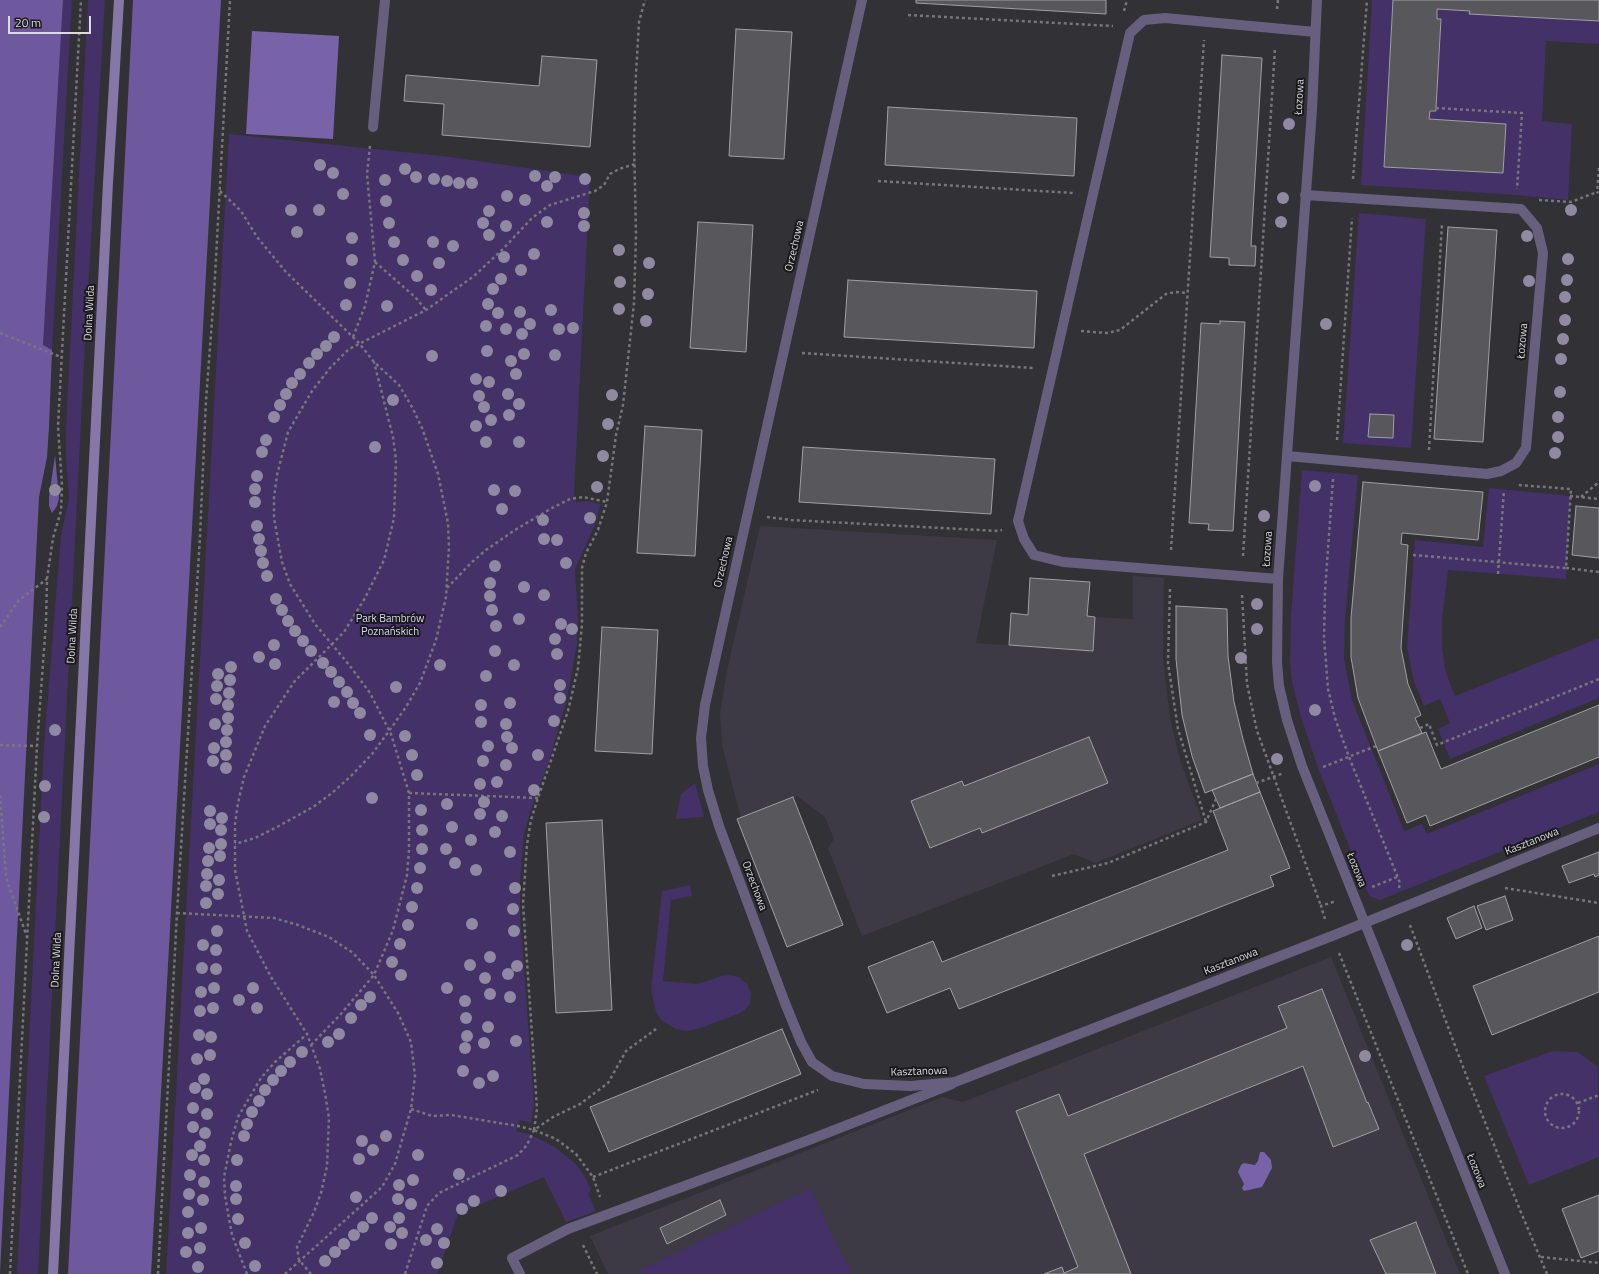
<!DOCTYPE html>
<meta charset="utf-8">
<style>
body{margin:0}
#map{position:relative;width:1599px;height:1274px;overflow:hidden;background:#323136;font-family:"Titillium Web",sans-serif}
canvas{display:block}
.scale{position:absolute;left:8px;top:16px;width:83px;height:18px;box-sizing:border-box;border:2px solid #dbdade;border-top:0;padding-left:5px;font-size:12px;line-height:14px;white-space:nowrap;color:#dbdade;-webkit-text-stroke:3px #1a191c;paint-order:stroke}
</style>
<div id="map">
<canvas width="1599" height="1274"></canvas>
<div class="scale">20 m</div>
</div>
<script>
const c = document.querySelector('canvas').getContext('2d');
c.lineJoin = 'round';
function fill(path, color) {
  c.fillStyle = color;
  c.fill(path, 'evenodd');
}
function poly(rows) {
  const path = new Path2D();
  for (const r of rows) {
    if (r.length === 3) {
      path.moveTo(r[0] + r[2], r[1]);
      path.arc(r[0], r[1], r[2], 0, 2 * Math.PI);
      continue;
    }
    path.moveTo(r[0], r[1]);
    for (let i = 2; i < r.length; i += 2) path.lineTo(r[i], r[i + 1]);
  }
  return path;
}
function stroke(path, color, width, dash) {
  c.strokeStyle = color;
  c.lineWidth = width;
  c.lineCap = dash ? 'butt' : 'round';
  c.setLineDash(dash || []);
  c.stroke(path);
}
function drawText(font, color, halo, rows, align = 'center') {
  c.font = font + ' "Titillium Web",sans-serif';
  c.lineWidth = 4;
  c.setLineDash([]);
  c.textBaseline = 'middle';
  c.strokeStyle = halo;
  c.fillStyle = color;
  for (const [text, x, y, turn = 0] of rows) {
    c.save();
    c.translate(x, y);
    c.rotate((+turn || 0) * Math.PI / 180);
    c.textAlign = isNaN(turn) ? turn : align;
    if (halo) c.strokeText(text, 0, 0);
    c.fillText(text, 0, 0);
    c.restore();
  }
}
fill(poly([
 [760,526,997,540,976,643,1093,651,1095,617,1133,619,1133,576,1164,578,1163,658,1170,718,1180,760,1202,820,1095,863,1074,854,862,936,828,848,834,839,825,817,797,796,741,818,722,745,720,714,727,671],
 [1331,957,1460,1274,608,1274,590,1236,942,1097,963,1102]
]), '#3d3a45');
fill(poly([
 [63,0,72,0,52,350,0,328,43,345],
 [88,0,105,0,85,343,38,1274,17,1274,44,746,61,534,69,499,66,458,66,427],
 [1372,0,1393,0,1384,167,1503,173,1506,124,1429,119,1430,111,1436,111,1436,108,1441,19,1437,19,1437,9,1470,11,1469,13,1599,21,1599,44,1546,41,1542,121,1572,124,1568,200,1517,195,1361,185],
 [229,134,443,156,590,177,574,494,576,502,587,501,601,504,594,527,575,569,578,618,577,643,567,699,549,761,532,806,524,834,520,882,520,915,534,1104,531,1123,520,1120,516,1131,529,1134,555,1147,576,1164,584,1175,591,1190,588,1194,596,1211,566,1222,544,1177,458,1214,437,1274,166,1274],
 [1359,213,1426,219,1411,448,1343,443],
 [1302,470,1358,475,1345,618,1344,658,1352,700,1404,831,1422,824,1427,834,1599,764,1599,812,1380,900,1369,896,1318,768,1300,714,1292,682,1290,662,1291,615],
 [1489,488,1570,496,1566,579,1448,570,1442,619,1442,648,1446,673,1455,696,1599,638,1599,698,1450,759,1438,729,1450,723,1440,699,1424,706,1414,682,1407,647,1415,540,1483,547],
 [695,783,704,817,676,819,681,794],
 [690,885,692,896,671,900,663,981,698,984,721,976,730,975,739,977,747,984,751,993,750,1003,745,1010,738,1014,698,1029,686,1031,676,1029,661,1020,656,1012,651,990,662,891],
 [1553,1051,1578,1052,1598,1067,1599,1157,1529,1185,1484,1076],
 [810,1188,851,1274,643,1274,641,1270]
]), '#433167');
fill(poly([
 [0,0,63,0,43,345,52,350,49,427,47,457,39,497,0,1273],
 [133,0,221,0,151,1274,68,1274],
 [55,455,59,498,57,506,52,513,49,506,49,497]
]), '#6e599e');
fill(poly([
 [252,31,339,36,333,139,246,134],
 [1260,1152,1264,1152,1271,1160,1272,1168,1262,1187,1244,1191,1242,1188,1244,1184,1238,1172,1241,1165,1244,1163,1255,1165,1258,1161]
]), '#7863a9');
const building = poly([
 [916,0,1106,0,1106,14,916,3,916,0],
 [1393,0,1599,0,1599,21,1469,14,1470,11,1437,9,1437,19,1441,19,1436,108,1436,111,1430,111,1429,119,1506,124,1503,173,1384,167,1393,0],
 [736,29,792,32,784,159,729,156,736,29],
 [1222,55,1262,58,1251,246,1256,246,1255,266,1229,265,1229,258,1210,257,1222,55],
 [542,56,597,60,590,147,442,135,444,104,404,101,406,75,539,86,542,56],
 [888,107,1077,118,1074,176,885,165,888,107],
 [698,222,753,225,746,352,690,348,698,222],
 [1448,227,1497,230,1483,442,1434,439,1448,227],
 [848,280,1037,291,1034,348,844,337,848,280],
 [1220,321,1245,322,1233,531,1208,530,1209,524,1189,523,1201,323,1220,324,1220,321],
 [1370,414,1394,415,1393,438,1368,437,1370,414],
 [645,426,702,430,695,556,637,553,645,426],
 [803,447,995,459,991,514,799,502,803,447],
 [1363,482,1483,492,1478,540,1402,533,1401,544,1408,545,1401,648,1408,684,1421,715,1415,718,1422,733,1378,751,1358,698,1351,657,1351,618,1363,482],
 [1576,506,1599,508,1599,558,1572,555,1576,506],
 [1030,578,1090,582,1087,616,1095,617,1093,651,1009,645,1011,613,1028,615,1030,578],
 [1176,606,1227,609,1228,656,1234,702,1243,739,1253,774,1205,793,1192,756,1182,715,1176,659,1176,606],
 [602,627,658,630,652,754,595,751,602,627],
 [1599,705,1599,757,1430,826,1426,815,1407,823,1378,751,1426,732,1441,769,1599,705],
 [1089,737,1108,783,982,833,980,828,930,848,911,801,962,781,964,786,1089,737],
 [1253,774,1260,792,1220,808,1212,790,1253,774],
 [1260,792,1290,868,1270,876,1274,886,959,1009,950,988,887,1013,868,967,933,941,942,962,1228,850,1213,811,1260,792],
 [793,797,843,925,787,947,737,819,793,797],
 [602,820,612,1010,556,1013,546,823,602,820],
 [1599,852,1599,875,1595,877,1594,874,1569,883,1562,866,1599,852],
 [1505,896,1513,920,1486,930,1477,906,1505,896],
 [1474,906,1482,928,1456,939,1447,918,1474,906],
 [1599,936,1599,992,1492,1035,1473,986,1599,936],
 [1322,989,1367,1103,1368,1102,1379,1129,1333,1147,1303,1066,1084,1154,1131,1274,1044,1274,1062,1267,1064,1273,1078,1267,1016,1111,1059,1094,1068,1116,1287,1028,1278,1006,1322,989],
 [782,1029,801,1074,609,1152,590,1107,782,1029],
 [1599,1195,1599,1251,1581,1258,1562,1209,1599,1195],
 [720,1200,726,1215,667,1244,660,1228,720,1200],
 [1416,1222,1436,1274,1386,1274,1370,1240,1416,1222]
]);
fill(building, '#58575c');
stroke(building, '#a09fa5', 1);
stroke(poly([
 [1277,9,1278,0],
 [1124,11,1127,0],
 [908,15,1113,26],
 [1436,108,1522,113,1517,189],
 [1599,168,1597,192,1599,193],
 [1353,179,1367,0],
 [878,181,1073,193],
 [220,191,241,211,257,237,286,272,359,343,374,362,399,385,412,407,422,428,438,474,448,523,449,547,446,597,436,640,420,683,406,707,389,731,372,754,351,776,332,793,313,807,277,827,255,838,235,844],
 [1539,200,1571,202,1597,192],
 [375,262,415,297,426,310],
 [1081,331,1107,333,1120,330,1166,294,1175,292,1187,293],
 [0,333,61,357],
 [353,337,365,306,375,262,367,174,370,146],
 [802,353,1033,368],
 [1337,440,1352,218],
 [1429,450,1442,224],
 [1333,479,1325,591,1324,637,1328,689,1335,718,1349,757,1400,883,1399,888],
 [1570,496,1599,499],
 [1581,497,1599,482],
 [767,517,791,520,998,531,1002,530],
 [1171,550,1204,40],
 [1413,555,1566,568,1571,489,1518,485],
 [1243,556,1275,48],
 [1566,568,1599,572],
 [1498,574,1504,490],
 [447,588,472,562,486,550,515,530,552,508,570,499,583,497,607,502],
 [1170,589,1168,663,1178,729,1206,822],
 [1242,595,1247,684,1257,731,1321,906],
 [0,627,19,600,47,579],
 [1420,728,1429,724,1437,745,1599,679],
 [0,745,37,746],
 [1323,767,1376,746],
 [1256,783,1284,773],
 [409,793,538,798],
 [0,795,6,877,27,937],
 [1052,876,1108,863,1206,822,1216,799],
 [1372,887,1397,877],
 [1505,888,1599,903],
 [177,913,274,918,298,925,329,937,353,953,374,975,398,1013,411,1042,415,1076,411,1109,395,1164,382,1187,285,1274],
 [1325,919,1321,906,1336,901],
 [1410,925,1463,1067,1520,1210,1547,1274],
 [1339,953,1468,1274],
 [311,1045,340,1015,374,975,393,930,407,875,409,850,409,793,391,734,370,693,350,666,315,624,290,584,282,562,274,518,274,498,277,475,288,432,312,391,330,368,349,349,426,310,474,276,503,249,532,218,550,205,595,191,604,185,610,174,619,169,635,164],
 [1562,1111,17],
 [1578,1103,1599,1095],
 [411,1109,432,1116,451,1115,518,1126,534,1130,556,1139,576,1154,593,1177,600,1197],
 [534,1130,537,1109,534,1063,523,904,527,844,531,820,538,798,568,711,578,668,582,624,582,568,586,553,598,530,607,502,616,435,623,405,634,303,636,235,634,141,636,74,639,22,645,0],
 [593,1177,818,1090],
 [583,1245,597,1274],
 [1541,1257,1599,1263],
 [10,1274,37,746,46,622,47,579,53,538,61,511,62,486,58,426,81,0],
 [158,1274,177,913,200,537,206,400,214,295,230,0],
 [247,1274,232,1235,225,1196,224,1177,231,1142,238,1117,261,1078,275,1062,307,1034],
 [311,1274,299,1260,297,1247,314,1212,321,1193,327,1166,329,1118,325,1093,320,1069,307,1034,271,977,247,931,235,870,235,824,238,803,244,777,265,726,294,682,344,632,365,598,384,560,394,518,396,460,393,437,374,362],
 [405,1274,427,1206,439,1193,518,1155,527,1145,534,1130,553,1117,580,1104,608,1083,626,1051,656,1029]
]), '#77767a', 2.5, [3, 3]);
stroke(poly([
 [373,127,385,0],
 [520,1274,512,1258,568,1229,809,1140,952,1084]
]), '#675f7e', 10);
stroke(poly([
 [862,0,705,705,701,738,703,766,708,790,719,826,785,1003,801,1042,812,1062,832,1076,864,1084,911,1086,955,1082,1332,936,1599,828],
 [1317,0,1312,110,1278,579,1277,662,1279,686,1287,720,1302,766,1505,1274],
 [1287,456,1487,474,1501,471,1516,463,1526,448,1543,253,1537,228,1521,209,1305,195],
 [1278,579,1063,562,1034,555,1024,539,1018,521,1130,33,1144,20,1165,18,1315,32]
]), '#675f7e', 10);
stroke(poly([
 [53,1274,108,183,119,0]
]), '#8577a8', 10);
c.fillStyle = '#8f89a1';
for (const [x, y] of [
 [1289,124],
 [320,165],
 [405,169],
 [333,173],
 [535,176],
 [416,177],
 [555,177],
 [434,179],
 [585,179],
 [385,180],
 [447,181],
 [459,183],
 [472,183],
 [547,186],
 [343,194],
 [507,196],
 [1283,198],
 [525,200],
 [386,201],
 [291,210],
 [319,210],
 [1571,210],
 [489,211],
 [584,213],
 [547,222],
 [1281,222],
 [389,223],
 [483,223],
 [506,226],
 [584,226],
 [297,232],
 [489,235],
 [1527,236],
 [352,238],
 [394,242],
 [433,242],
 [453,246],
 [619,250],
 [534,254],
 [504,257],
 [1568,259],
 [352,260],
 [403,260],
 [439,263],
 [649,263],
 [521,270],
 [417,276],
 [501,279],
 [1567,280],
 [1529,281],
 [620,282],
 [350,283],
 [493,289],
 [431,290],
 [648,294],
 [1565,297],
 [488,304],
 [346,305],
 [387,306],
 [619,309],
 [551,310],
 [520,312],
 [498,313],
 [1565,320],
 [646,321],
 [530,324],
 [1326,324],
 [486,326],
 [573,328],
 [506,329],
 [559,329],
 [522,334],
 [334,337],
 [1563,339],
 [326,346],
 [487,351],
 [317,354],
 [524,354],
 [555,355],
 [432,356],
 [1561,359],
 [511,361],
 [309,363],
 [300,374],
 [516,374],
 [476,379],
 [489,382],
 [292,383],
 [1560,392],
 [286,394],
 [508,394],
 [612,395],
 [479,396],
 [393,400],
 [519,404],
 [280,405],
 [484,407],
 [509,415],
 [274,417],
 [1558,417],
 [491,420],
 [608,424],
 [476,426],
 [1558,437],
 [266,440],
 [486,442],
 [519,442],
 [375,447],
 [262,452],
 [1555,453],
 [603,456],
 [257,476],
 [1315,486],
 [597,487],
 [255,489],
 [55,490],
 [494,490],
 [515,491],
 [255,502],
 [502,509],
 [1264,516],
 [590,518],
 [543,520],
 [257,526],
 [259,539],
 [544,539],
 [557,540],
 [261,551],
 [263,563],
 [566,563],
 [495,566],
 [267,576],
 [490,583],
 [524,587],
 [544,595],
 [490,596],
 [276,599],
 [1257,604],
 [282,610],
 [492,610],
 [519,619],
 [288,621],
 [561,624],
 [496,626],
 [572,629],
 [1257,629],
 [295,631],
 [555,639],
 [303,641],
 [274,645],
 [311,651],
 [495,651],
 [557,654],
 [259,657],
 [1241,658],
 [323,663],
 [275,664],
 [440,665],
 [514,665],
 [231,667],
 [331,672],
 [218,674],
 [486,676],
 [230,680],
 [339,682],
 [560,685],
 [217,686],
 [396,687],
 [347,692],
 [229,693],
 [560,698],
 [216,699],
 [334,702],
 [353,703],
 [510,703],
 [228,705],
 [481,705],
 [1315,710],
 [360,713],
 [228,718],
 [554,721],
 [481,722],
 [215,724],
 [506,724],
 [55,730],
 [227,730],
 [370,735],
 [405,736],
 [507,737],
 [226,742],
 [488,746],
 [214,748],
 [512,748],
 [226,755],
 [412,755],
 [538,755],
 [1277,759],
 [213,761],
 [483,761],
 [506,765],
 [226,768],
 [417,775],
 [497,782],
 [480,784],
 [45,786],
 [534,790],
 [372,798],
 [484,802],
 [447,804],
 [421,810],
 [210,811],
 [480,814],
 [502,816],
 [44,817],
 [222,818],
 [210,824],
 [452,827],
 [221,830],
 [422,830],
 [495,832],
 [471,840],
 [221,844],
 [209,848],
 [422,849],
 [446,849],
 [510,852],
 [220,856],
 [208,861],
 [455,863],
 [420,868],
 [476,870],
 [207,874],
 [219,880],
 [206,886],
 [417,888],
 [515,888],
 [218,894],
 [206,903],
 [412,907],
 [513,909],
 [472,924],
 [408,925],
 [217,931],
 [514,931],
 [400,944],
 [203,945],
 [1407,945],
 [216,950],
 [490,957],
 [392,962],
 [470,965],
 [517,966],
 [202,968],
 [216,969],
 [508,974],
 [401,975],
 [485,978],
 [214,988],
 [253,988],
 [447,988],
 [201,992],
 [490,994],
 [370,997],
 [510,997],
 [239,1000],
 [465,1001],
 [361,1005],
 [213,1008],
 [257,1008],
 [200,1011],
 [351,1018],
 [466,1018],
 [488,1027],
 [339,1034],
 [199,1035],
 [467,1036],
 [211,1037],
 [516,1041],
 [328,1042],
 [484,1043],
 [465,1048],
 [302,1052],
 [210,1055],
 [1365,1056],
 [197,1059],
 [290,1062],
 [281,1071],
 [463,1071],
 [493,1076],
 [204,1079],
 [273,1080],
 [479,1083],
 [195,1088],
 [265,1090],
 [207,1094],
 [259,1101],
 [193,1108],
 [252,1112],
 [207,1114],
 [247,1124],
 [193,1127],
 [205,1133],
 [244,1136],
 [386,1136],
 [362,1141],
 [200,1146],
 [373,1150],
 [192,1155],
 [418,1155],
 [359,1159],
 [204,1160],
 [237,1160],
 [459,1174],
 [190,1175],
 [413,1180],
 [204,1182],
 [399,1185],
 [236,1186],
 [501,1191],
 [189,1194],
 [356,1197],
 [236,1199],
 [398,1199],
 [203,1200],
 [474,1201],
 [411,1204],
 [462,1209],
 [188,1212],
 [372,1218],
 [399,1218],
 [238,1219],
 [363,1227],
 [390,1227],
 [201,1228],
 [437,1229],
 [188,1233],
 [402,1233],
 [354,1235],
 [426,1240],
 [245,1243],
 [444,1243],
 [344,1244],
 [391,1244],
 [200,1248],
 [186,1252],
 [335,1252],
 [325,1261],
 [437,1263],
 [255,1266],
 [198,1267]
]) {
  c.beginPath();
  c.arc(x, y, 6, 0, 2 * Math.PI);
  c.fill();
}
drawText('11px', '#dbdade', '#1a191c', [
 ["Łozowa",1300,97,-87],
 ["Orzechowa",795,246,-77],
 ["Dolna Wilda",90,313,-87],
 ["Łozowa",1523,341,-85],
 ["Łozowa",1268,549,-86],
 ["Orzechowa",724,562,-77],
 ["Dolna Wilda",73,636,-87],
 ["Kasztanowa",1532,842,-22],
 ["Łozowa",1356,870,68],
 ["Orzechowa",754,886,69],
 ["Dolna Wilda",57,960,-87],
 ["Kasztanowa",1231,962,-21],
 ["Kasztanowa",919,1072,-2],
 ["Łozowa",1476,1171,68]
]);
drawText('11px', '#dbd1f9', '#1a191c', [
 ["Park Bambrów",390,619],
 ["Poznańskich",390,632]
]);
</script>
